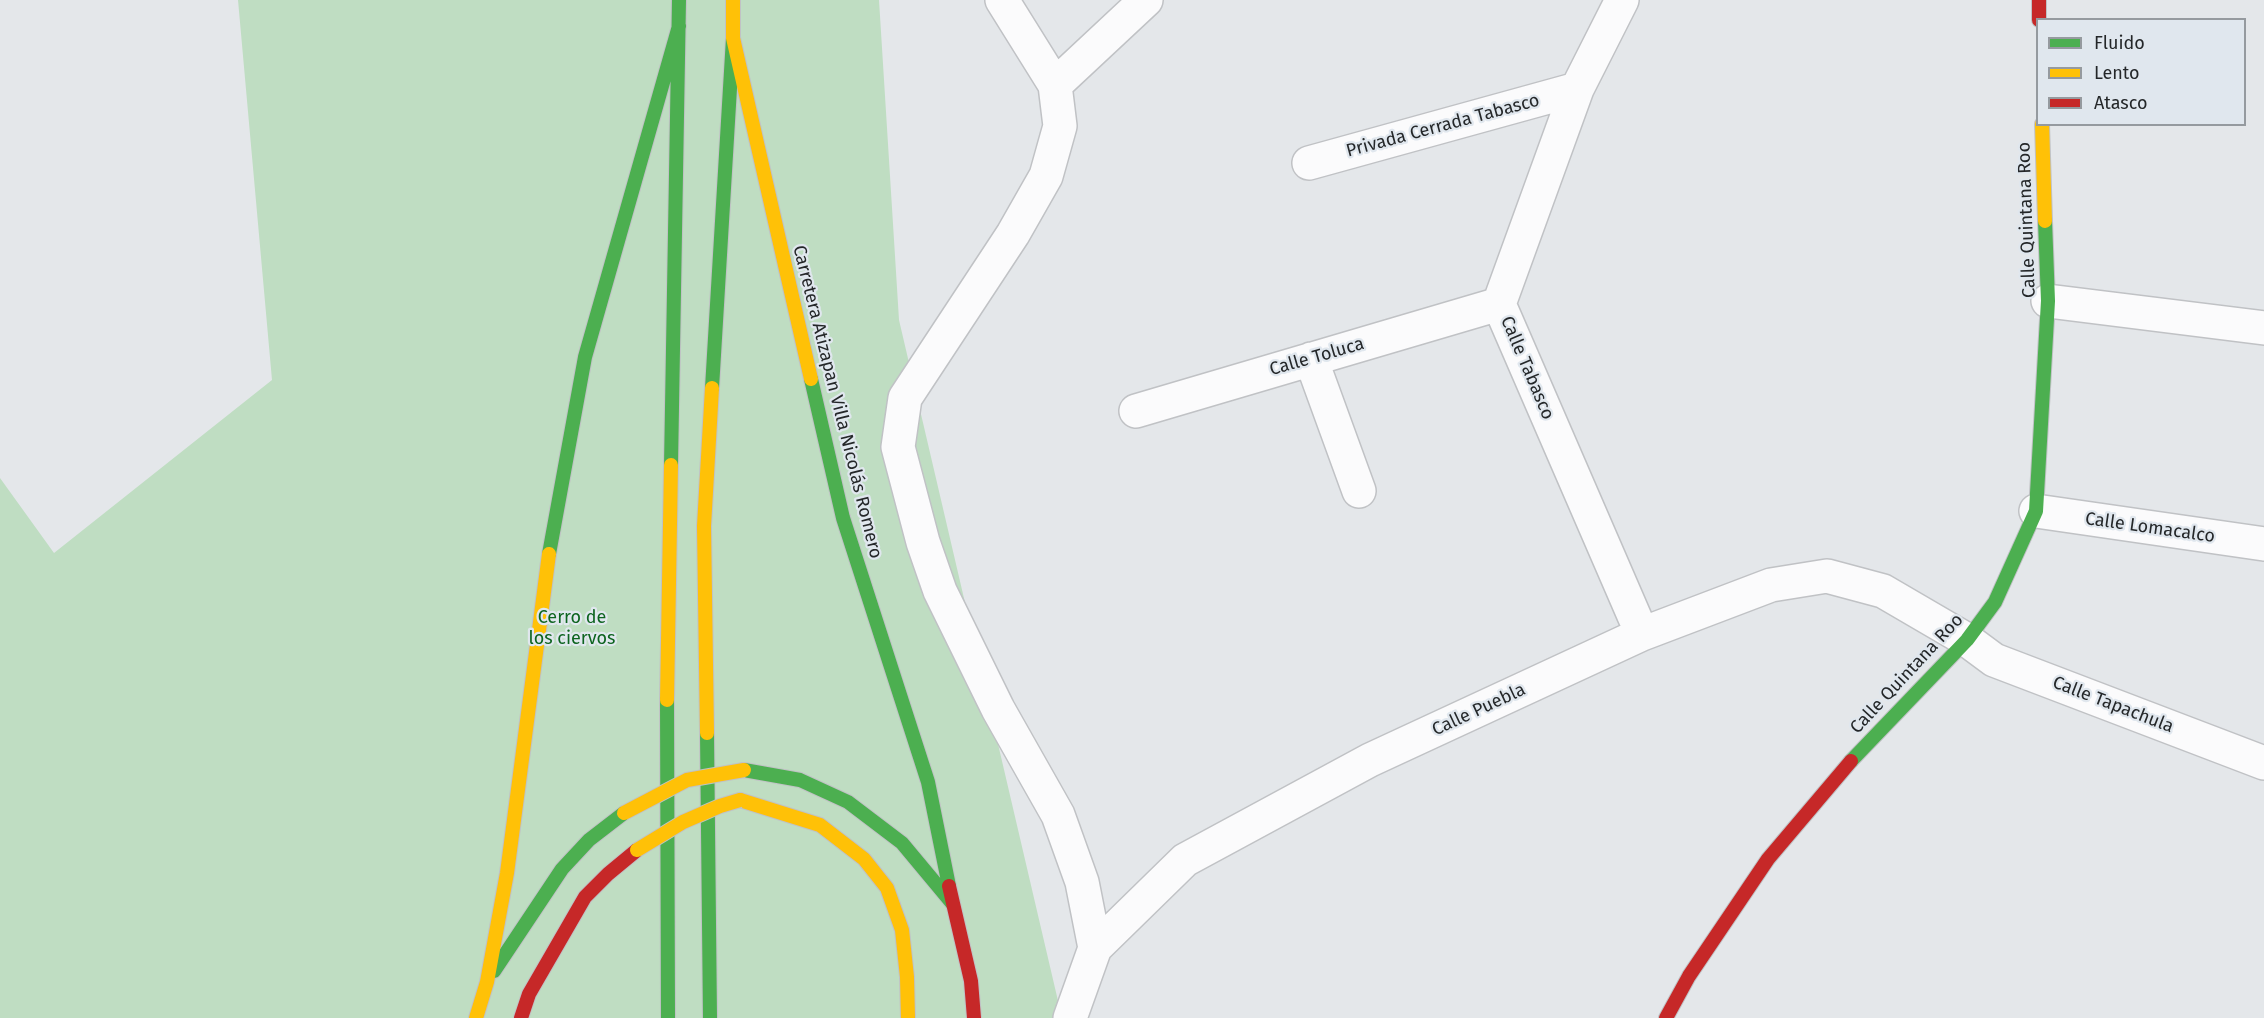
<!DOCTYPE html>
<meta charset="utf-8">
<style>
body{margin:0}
#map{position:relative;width:2264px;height:1018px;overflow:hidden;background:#e4e7ea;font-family:"Fira Sans",sans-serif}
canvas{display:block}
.legend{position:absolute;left:2036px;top:18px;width:210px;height:108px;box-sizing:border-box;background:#e0e7ee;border:2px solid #959a9f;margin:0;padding:8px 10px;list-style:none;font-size:18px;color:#242729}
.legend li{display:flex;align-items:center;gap:12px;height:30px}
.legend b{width:30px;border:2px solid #959a9f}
</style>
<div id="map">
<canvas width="2264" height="1018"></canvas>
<ul class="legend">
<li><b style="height:8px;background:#4caf50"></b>Fluido</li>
<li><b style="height:8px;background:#ffc107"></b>Lento</li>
<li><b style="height:8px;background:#c62828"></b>Atasco</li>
</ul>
</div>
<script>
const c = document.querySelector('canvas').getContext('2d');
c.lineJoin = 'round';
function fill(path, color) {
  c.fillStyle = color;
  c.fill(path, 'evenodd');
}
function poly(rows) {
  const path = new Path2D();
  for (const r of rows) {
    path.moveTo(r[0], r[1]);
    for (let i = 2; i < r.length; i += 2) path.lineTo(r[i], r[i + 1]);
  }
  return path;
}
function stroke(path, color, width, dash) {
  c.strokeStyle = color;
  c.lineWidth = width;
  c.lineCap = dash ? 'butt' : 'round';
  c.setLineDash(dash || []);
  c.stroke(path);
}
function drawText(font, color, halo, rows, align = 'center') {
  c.font = font + ' "Fira Sans",sans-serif';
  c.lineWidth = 4.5;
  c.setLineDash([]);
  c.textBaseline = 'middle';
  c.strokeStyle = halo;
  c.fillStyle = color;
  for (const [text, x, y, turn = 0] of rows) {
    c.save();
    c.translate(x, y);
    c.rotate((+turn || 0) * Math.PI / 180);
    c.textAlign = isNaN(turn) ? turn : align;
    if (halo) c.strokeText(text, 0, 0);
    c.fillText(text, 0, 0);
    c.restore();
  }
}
fill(poly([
 [238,0,879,0,899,320,1062,1018,0,1018,0,478,54,553,272,380]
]), '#bfddc2');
const street = poly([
 [1002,0,1055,85,1060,126,1046,176,1013,234,905,398,898,447,923,542,940,591,998,709,1058,815,1082,882,1095,948],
 [1622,0,1577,89,1499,304,1642,634],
 [1055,85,1146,0],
 [1309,163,1577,89],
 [2048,301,2264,328],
 [1311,359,1359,491],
 [1136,411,1499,304],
 [2036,511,2264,544],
 [1070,1018,1095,948,1185,860,1370,760,1642,634,1771,585,1827,576,1883,591,1967,640,1994,660,2264,763]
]);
const fast = poly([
 [811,379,843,518,928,782,949,886],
 [712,388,733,38],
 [671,465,679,0],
 [549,554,585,357,679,26],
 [667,700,668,1018],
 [707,733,710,1018],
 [1851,761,1967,640,1995,602,2036,511,2048,301,2045,221],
 [744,770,800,780,848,802,902,843,952,903],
 [494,971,562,869,589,840,624,813]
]);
const slow = poly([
 [733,0,733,38,811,379],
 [2042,124,2045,221],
 [667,700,671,465],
 [707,733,704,526,712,388],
 [740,800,820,825,864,859,887,888,902,930,907,977,908,1018],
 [476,1018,487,982,507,873,549,554]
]);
const jam = poly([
 [2039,0,2039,20],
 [949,886,971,981,974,1018],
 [521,1018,529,994,585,897,608,874,637,850],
 [1666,1018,1689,976,1768,859,1851,761]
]);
stroke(street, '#c0c2c5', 36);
stroke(fast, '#c0c2c5', 16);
stroke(slow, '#c0c2c5', 16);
stroke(jam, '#c0c2c5', 16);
stroke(street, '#fbfbfc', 33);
stroke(fast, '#4caf50', 14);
stroke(slow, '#ffc107', 14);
stroke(jam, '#c62828', 14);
const slowBridge = poly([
 [624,813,687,780,744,770],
 [637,850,683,822,720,806,740,800]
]);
stroke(slowBridge, '#c0c2c5', 16, []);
stroke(slowBridge, '#ffc107', 14);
drawText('18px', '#242729', '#e0e7ee', [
 ["Privada Cerrada Tabasco",1443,126,-15],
 ["Calle Quintana Roo",2027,220,-92],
 ["Calle Toluca",1317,357,-16],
 ["Calle Tabasco",1527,368,67],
 ["Carretera Atizapan Villa Nicolás Romero",837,402,76],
 ["Calle Lomacalco",2150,528,8],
 ["Calle Quintana Roo",1907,674,-47],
 ["Calle Tapachula",2113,705,21],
 ["Calle Puebla",1479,710,-25]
]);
drawText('18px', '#0d641f', '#e0e7ee', [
 ["Cerro de",572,618],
 ["los ciervos",572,639]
]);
</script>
